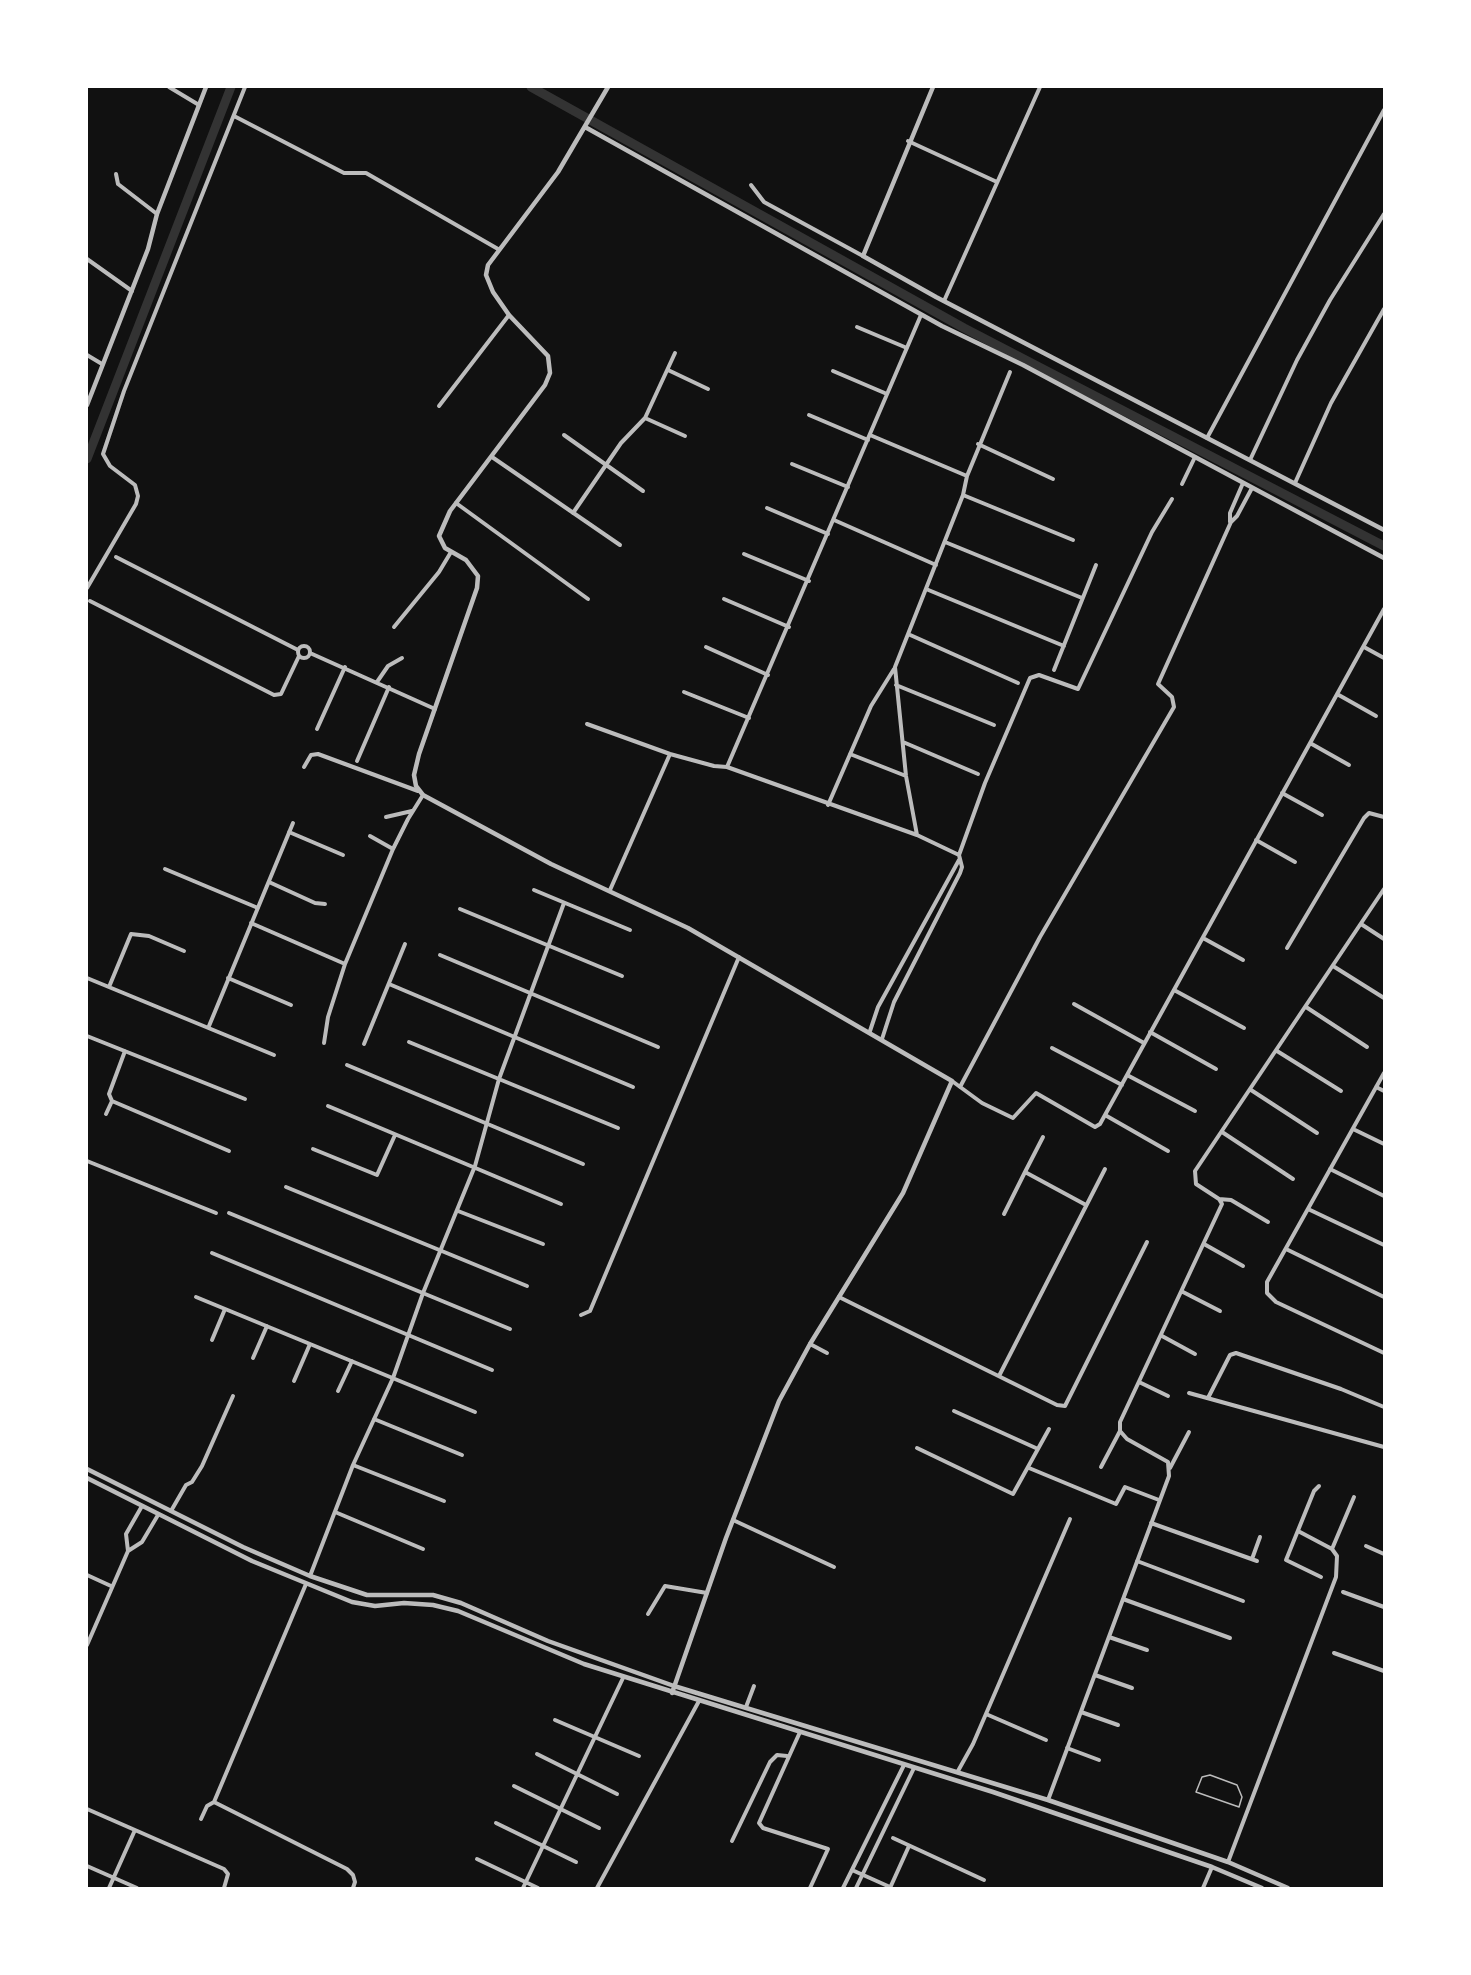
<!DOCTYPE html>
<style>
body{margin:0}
#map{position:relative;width:1471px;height:1975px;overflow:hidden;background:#111;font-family:Raleway,sans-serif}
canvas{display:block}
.frame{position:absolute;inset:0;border:88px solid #fff;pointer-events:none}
</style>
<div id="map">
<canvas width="1471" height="1975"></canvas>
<div class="frame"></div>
</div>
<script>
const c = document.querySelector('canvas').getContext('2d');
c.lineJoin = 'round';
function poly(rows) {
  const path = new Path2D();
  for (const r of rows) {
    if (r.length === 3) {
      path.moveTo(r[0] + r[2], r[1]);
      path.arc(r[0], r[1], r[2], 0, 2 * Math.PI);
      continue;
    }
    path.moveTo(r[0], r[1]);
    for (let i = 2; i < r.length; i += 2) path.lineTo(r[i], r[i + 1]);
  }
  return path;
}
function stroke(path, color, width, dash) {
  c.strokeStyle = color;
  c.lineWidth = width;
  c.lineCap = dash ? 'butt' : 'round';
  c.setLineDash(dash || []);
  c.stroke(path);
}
stroke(poly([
 [531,87,964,328,1384,546],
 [87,459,231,87]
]), '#333', 9);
stroke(poly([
 [1210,1775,1237,1785,1242,1797,1239,1807,1196,1792,1202,1777,1210,1775]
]), '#bcbcbc', 1.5);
stroke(poly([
 [169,87,199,105],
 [234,116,344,173,366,173,498,249],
 [908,141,997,182],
 [116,174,118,184,157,214],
 [751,185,764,202,863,256],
 [87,259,132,291],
 [944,301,1040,87],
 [857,327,907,348],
 [87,355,102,364],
 [668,370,708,389],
 [833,371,887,394],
 [439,406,509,315],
 [809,415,868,440],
 [645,418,685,436],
 [564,435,643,491],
 [870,435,967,476,963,495,895,667,906,776,917,835],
 [1207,438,1384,110],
 [978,444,1053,479],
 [492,457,620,545],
 [1250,460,1297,360,1330,300,1384,214],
 [792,464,848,487],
 [967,476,1010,372],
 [1295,483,1331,403,1384,309],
 [1182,484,1195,457],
 [963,495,1073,540],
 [456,503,588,599],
 [767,508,828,534],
 [573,513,621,443,645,418,675,353],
 [834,520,936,565],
 [1230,522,1230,513,1243,483],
 [945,542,1082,598],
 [744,554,809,581],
 [116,557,298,650],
 [87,588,136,504,138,496,135,485,110,466,103,454,124,391,245,87],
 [926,589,1064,646],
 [724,599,789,627],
 [90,601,274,695,281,694,299,656],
 [394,627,439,572,451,552],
 [908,634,1018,683],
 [304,652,6],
 [706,647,768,675],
 [1364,647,1384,658],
 [310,653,435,709],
 [1054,670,1096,565],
 [377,682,388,666,402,658],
 [896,685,994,725],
 [684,692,749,718],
 [1337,694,1376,716],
 [587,724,670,754,714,766,727,767,917,835,959,855,962,867,960,873,894,1002,882,1039],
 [317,729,345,667],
 [903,742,978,774],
 [1310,743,1349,765],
 [850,754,906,776],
 [357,761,389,687],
 [304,767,311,755,318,754,418,791],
 [727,767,921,315],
 [1282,793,1322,815],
 [828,805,871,706,894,669],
 [386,817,412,811],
 [289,832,343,855],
 [370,836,393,849],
 [1256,840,1295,862],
 [959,855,985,783,1030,678,1039,675,1078,689,1152,532,1172,499],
 [165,869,258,908],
 [269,882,315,903,325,904],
 [534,890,630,930],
 [610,890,670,754],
 [460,909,622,976],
 [251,923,345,964],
 [1361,924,1384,939],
 [1203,938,1243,960],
 [1287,948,1364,818,1369,813,1384,817],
 [440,955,658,1047],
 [1333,966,1384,998],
 [87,978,274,1055],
 [228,978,291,1005],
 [389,984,633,1087],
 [109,987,131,934,149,936,184,951],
 [1174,990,1244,1028],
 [1074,1004,1144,1043],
 [1306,1007,1367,1047],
 [209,1026,293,823],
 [870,1031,878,1007,959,860],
 [1150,1032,1216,1069],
 [87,1036,245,1099],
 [409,1042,618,1128],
 [324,1043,328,1017,345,964,393,849,408,819,423,795],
 [364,1044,405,944],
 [1052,1048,1122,1085],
 [125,1051,109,1094,112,1101,229,1151],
 [1277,1051,1341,1091],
 [347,1065,583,1164],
 [1384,1073,1267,1282,1267,1293,1276,1302,1384,1353],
 [1127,1075,1195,1111],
 [952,1081,982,1103,1013,1118,1036,1093,1095,1127,1100,1124,1384,609],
 [960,1087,1040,937,1174,707,1172,697,1158,684,1231,522,1237,516,1252,488],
 [1376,1087,1384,1091],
 [1251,1090,1317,1133],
 [328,1106,561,1204],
 [106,1114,112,1101],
 [1105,1115,1168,1151],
 [1353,1129,1384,1144],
 [1222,1132,1293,1179],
 [1043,1137,1025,1172,1086,1205],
 [313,1149,377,1175,395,1135],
 [87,1161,216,1213],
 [1330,1169,1384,1196],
 [286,1187,527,1286],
 [1219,1199,1231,1200,1268,1222],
 [1308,1209,1384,1245],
 [458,1211,543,1244],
 [229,1213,510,1329],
 [1004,1214,1025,1172],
 [1204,1244,1243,1266],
 [1286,1249,1384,1297],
 [212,1253,492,1370],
 [1183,1292,1220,1311],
 [196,1297,475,1412],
 [839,1297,1057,1405,1065,1406,1147,1242],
 [581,1315,590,1311,739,957],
 [1162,1336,1195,1354],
 [212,1340,225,1309],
 [810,1344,827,1353],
 [253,1358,267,1326],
 [999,1376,1105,1169],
 [294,1381,310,1344],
 [1139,1382,1168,1396],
 [338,1391,352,1361],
 [1189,1393,1384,1447],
 [1208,1398,1230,1355,1236,1353,1341,1389,1384,1407],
 [954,1411,1038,1449],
 [374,1419,462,1455],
 [917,1448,1013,1494,1049,1429],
 [353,1465,444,1501],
 [1101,1467,1120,1431],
 [1029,1468,1116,1504,1125,1487,1159,1500],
 [1170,1468,1189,1432],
 [1319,1486,1314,1491,1286,1560,1321,1577],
 [171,1511,186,1485,192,1482,202,1466,233,1396],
 [335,1512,423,1549],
 [733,1520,834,1567],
 [1151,1523,1257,1561],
 [1366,1546,1384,1554],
 [1332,1549,1354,1497],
 [128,1551,126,1534,142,1506],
 [1252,1559,1260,1537],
 [1137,1561,1243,1601],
 [87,1575,111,1586],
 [310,1576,353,1465,393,1378,423,1293,475,1166,499,1079,564,903],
 [306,1584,214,1802,347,1869,353,1875,355,1882,353,1888],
 [1343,1592,1384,1607],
 [1123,1599,1230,1638],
 [648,1614,665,1586,707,1593],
 [1109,1637,1147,1650],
 [87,1645,128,1551,142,1542,158,1515],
 [1334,1653,1384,1671],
 [1095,1675,1132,1688],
 [746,1707,754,1686],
 [1081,1712,1118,1725],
 [986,1714,1046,1740],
 [555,1720,639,1756],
 [800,1732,759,1823,763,1828,828,1849,810,1888],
 [1067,1748,1099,1760],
 [537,1754,617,1794],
 [958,1771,973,1744,1070,1519],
 [514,1786,599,1828],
 [1048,1800,1169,1476,1168,1462,1127,1439,1120,1431,1120,1422,1222,1204,1219,1199,1196,1184,1195,1171,1384,889],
 [87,1809,224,1869,228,1874,224,1888],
 [201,1819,207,1806,214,1802],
 [496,1823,576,1862],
 [893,1838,984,1880],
 [732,1841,770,1762,777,1755,787,1756],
 [477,1859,538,1888],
 [1228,1862,1336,1577,1337,1556,1332,1549,1298,1531],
 [87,1866,137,1888],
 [852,1870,890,1887],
 [109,1888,135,1830],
 [523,1888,623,1678],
 [597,1888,699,1701],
 [843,1888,904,1765],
 [856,1888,914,1768],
 [890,1888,909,1846],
 [1203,1888,1212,1867]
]), '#bcbcbc', 4);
stroke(poly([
 [608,87,558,172,488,265,486,275,493,292,509,315,548,356,550,373,545,385,450,511,439,536,445,548,466,560,478,576,477,588,419,754,414,775,416,786,423,795,551,864,688,928,952,1081,903,1193,810,1344,779,1401,726,1538,672,1693],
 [933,87,863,256,936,297,1384,530],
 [585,127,942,326,1023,365,1384,558],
 [87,405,148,249,157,214,206,87],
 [87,1469,243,1547,310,1576,367,1595,433,1595,461,1603,548,1641,674,1686,1048,1800,1228,1862,1288,1888],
 [87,1478,252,1561,352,1602,375,1606,404,1603,433,1605,458,1611,584,1664,993,1792,1212,1867,1262,1888]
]), '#bcbcbc', 4.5);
</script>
